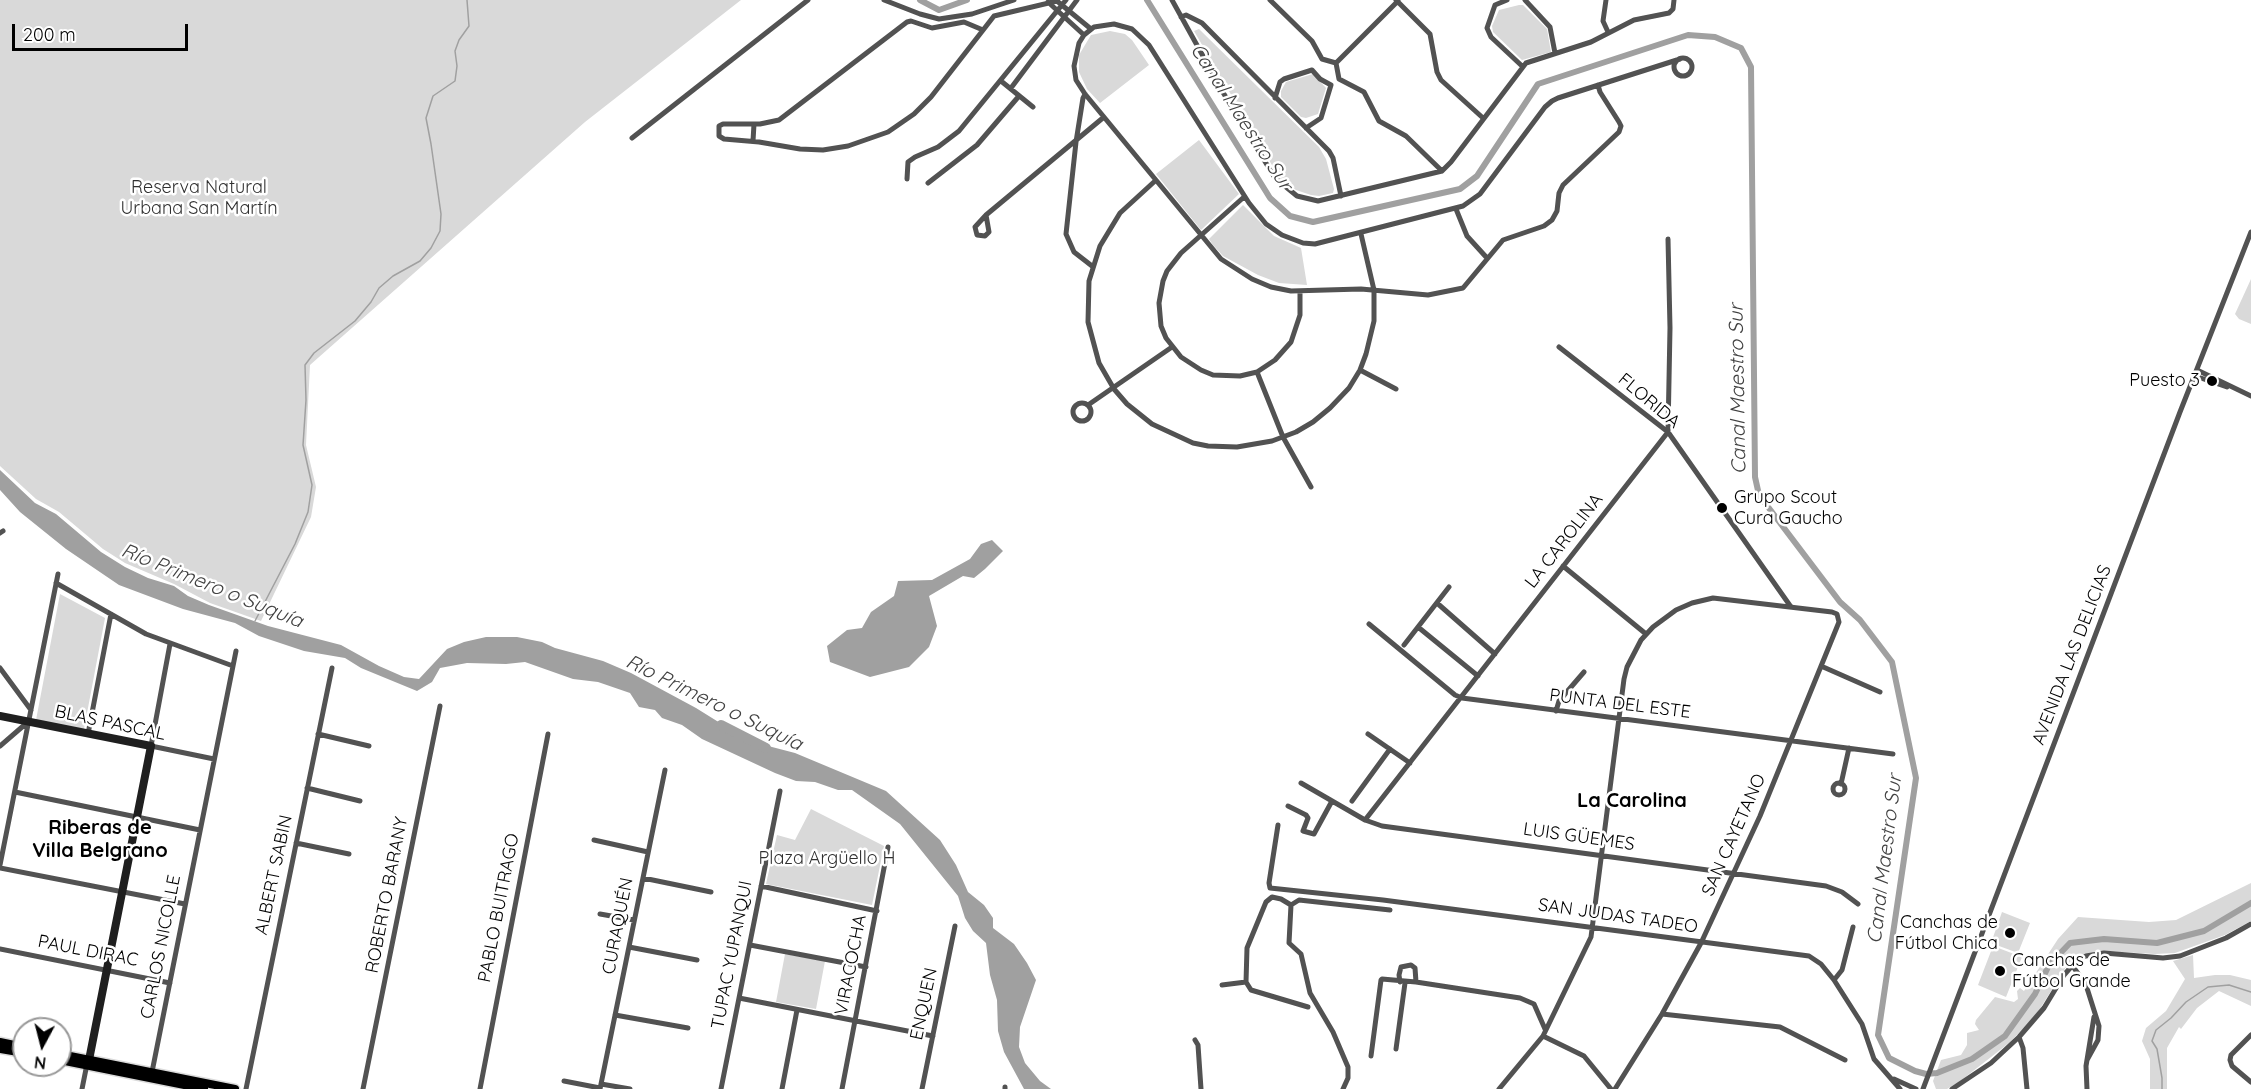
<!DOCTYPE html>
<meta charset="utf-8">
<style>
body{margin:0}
#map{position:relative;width:2251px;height:1089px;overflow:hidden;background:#fff;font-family:Quicksand,sans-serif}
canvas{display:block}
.north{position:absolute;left:12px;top:1017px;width:60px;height:60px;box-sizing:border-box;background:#fff;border:2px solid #999;border-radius:50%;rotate:187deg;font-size:16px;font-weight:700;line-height:24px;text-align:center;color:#000}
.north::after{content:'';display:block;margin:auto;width:21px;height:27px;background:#000;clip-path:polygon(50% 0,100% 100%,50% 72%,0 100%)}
.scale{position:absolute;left:12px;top:24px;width:176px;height:27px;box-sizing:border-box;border:3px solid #000;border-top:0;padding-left:8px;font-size:18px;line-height:21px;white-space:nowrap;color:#000;-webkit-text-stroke:4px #fff;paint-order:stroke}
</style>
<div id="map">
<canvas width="2251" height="1089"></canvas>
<div class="north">N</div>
<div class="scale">200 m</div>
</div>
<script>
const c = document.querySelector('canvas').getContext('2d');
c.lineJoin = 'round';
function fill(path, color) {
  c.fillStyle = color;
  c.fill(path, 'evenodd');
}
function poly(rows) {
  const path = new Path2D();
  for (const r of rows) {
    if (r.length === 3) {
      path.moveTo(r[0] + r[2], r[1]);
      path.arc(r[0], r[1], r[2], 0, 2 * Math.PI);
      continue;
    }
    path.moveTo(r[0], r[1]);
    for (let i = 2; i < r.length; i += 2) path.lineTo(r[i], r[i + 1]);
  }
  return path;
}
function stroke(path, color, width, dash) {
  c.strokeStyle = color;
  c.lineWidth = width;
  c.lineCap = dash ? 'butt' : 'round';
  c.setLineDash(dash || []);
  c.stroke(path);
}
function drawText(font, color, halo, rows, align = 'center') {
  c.font = font + ' Quicksand,sans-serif';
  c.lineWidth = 5;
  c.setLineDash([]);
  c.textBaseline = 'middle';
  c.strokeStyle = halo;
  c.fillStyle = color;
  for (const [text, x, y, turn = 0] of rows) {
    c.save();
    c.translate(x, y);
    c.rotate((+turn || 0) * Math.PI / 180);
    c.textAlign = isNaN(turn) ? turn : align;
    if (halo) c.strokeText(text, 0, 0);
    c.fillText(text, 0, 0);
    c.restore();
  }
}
fill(poly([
 [0,0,741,0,585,122,310,365,306,445,316,487,311,517,261,621,210,603,174,584,125,563,103,549,59,512,36,499,0,466],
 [1519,5,1523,5,1547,29,1551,52,1522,60,1493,32,1492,26,1499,10],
 [1199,29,1319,147,1326,159,1334,189,1333,193,1319,196,1311,195,1296,190,1280,179,1194,31],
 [1110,31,1125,34,1132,40,1149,65,1100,103,1087,89,1079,72,1079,55,1091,35],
 [1313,74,1326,88,1318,114,1306,118,1301,117,1281,97,1281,91,1286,82],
 [1199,140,1239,194,1201,230,1156,174],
 [1243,205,1274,236,1301,248,1307,285,1279,283,1258,275,1223,256,1213,245,1209,239],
 [2251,279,2251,324,2239,319,2235,314],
 [60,594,105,618,84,729,36,720],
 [811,809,884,846,872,905,766,884,777,835,795,840],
 [2251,883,2251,921,2225,935,2175,953,2155,954,2105,951,2079,955,2066,967,2036,1015,2009,1043,1959,1082,1947,1089,1936,1089,1933,1081,1941,1060,1961,1055,1967,1045,1967,1033,1979,1030,1975,1024,1976,1020,1995,997,2014,1002,2018,999,2017,991,2020,988,2024,991,2058,939,2078,917,2149,922,2176,920],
 [2002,912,2030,923,2018,953,1991,943],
 [1993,946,2022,957,2006,997,1978,985],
 [785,954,825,961,816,1009,776,1002],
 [2193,955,2194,978,2215,975,2230,975,2251,980,2251,1006,2219,991,2197,1008,2181,1029,2179,1027,2167,1048,2167,1089,2150,1089,2150,1059,2142,1041,2146,1028,2166,1011,2185,979,2173,961]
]), '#d9d9d9');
fill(poly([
 [0,470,35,503,56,514,101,552,125,567,148,578,174,586,188,596,209,605,268,626,341,645,379,666,404,677,419,679,447,649,464,642,486,637,517,637,542,642,555,648,603,661,631,673,696,708,749,741,795,753,886,791,940,840,956,865,968,892,984,905,993,918,993,928,1014,944,1027,963,1036,980,1020,1027,1019,1047,1025,1063,1040,1081,1051,1089,1024,1089,1004,1052,998,1031,997,1000,990,975,986,943,973,931,965,918,958,896,900,824,852,790,838,790,815,782,796,781,775,773,702,739,682,725,662,718,655,710,639,707,630,693,598,682,573,679,525,662,506,664,467,663,440,668,432,682,417,691,361,668,345,658,304,651,259,636,235,623,183,609,119,585,66,549,20,512,0,490],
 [992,540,1003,551,985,569,974,578,963,576,929,596,937,626,929,647,909,667,870,677,830,662,827,646,847,630,862,628,871,612,894,596,898,581,932,580,970,559,981,544]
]), '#a0a0a0');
stroke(poly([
 [255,621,295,544,308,512,312,485,303,445,306,400,305,365,314,353,355,321,371,302,379,288,393,276,420,261,431,248,440,231,441,214,431,144,426,118,433,96,455,81,457,66,455,51,459,40,469,26,467,0],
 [2162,1089,2162,1078,2157,1049,2152,1041,2156,1030,2171,1018,2186,1002,2208,987,2229,985,2251,992]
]), '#a0a0a0', 1.5);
stroke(poly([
 [920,0,939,10,967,0],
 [1147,0,1270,198,1290,216,1313,222,1460,189,1477,176,1538,84,1688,35,1715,37,1741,48,1751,67,1755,477,1759,495,1840,602,1860,620,1892,662,1916,778,1878,1035,1889,1058,1915,1071,1926,1074,1937,1073,1972,1059,2005,1036,2035,994,2049,965,2070,943,2104,939,2157,943,2204,931,2251,903]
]), '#a0a0a0', 6);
stroke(poly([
 [721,725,766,748]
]), '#a0a0a0', 10);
const primary = poly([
 [0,1042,24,1047],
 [0,1049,24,1053],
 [60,1054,235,1089],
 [60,1060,204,1089]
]);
stroke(primary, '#dbdbdb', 11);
stroke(poly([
 [884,0,920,14,939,19,972,14,1014,0],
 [1172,0,1224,94,1275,178,1297,196,1318,201,1442,171,1451,162,1526,63,1591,42,1634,20,1669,13,1673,9,1674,0],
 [1270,0,1312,41,1322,59,1336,63],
 [1396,0,1430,34,1437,72,1441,80,1483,118],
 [1507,0,1495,5,1487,28,1491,37,1522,66],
 [1525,0,1550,27,1555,53],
 [1606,0,1603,21,1608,32],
 [1048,2,1084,35],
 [1181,17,1186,15,1202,23,1329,151,1333,158,1341,196],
 [983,30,964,22,932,28,911,21,907,22,779,120,760,124,723,124,719,126,719,136,724,139,759,142,800,149,823,150,848,146,888,132,914,114,931,97,994,16,1057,1,1091,29],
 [1683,67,9],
 [1336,63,1339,79,1364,92,1379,121,1406,136,1442,171],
 [1336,63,1398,1],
 [1001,81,1033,107],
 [1598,85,1600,92,1619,122,1621,126,1619,132,1563,185,1559,193,1557,211,1552,220,1544,226,1503,240,1463,288,1428,295,1361,289,1291,291,1271,287,1252,279,1221,259,1085,94,1076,80,1074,66,1079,43,1084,35,1094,27,1114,24,1132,29,1149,45,1249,203,1266,224,1282,235,1303,243,1315,244,1463,206,1480,194,1545,107,1552,101,1558,98,1680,59],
 [1011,88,1077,0],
 [1085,94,1083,98,1076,142,1066,234,1074,252,1092,266],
 [1275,98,1280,82,1284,79,1312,70,1320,79,1331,85,1321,118,1306,128],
 [632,138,808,0],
 [753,141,754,124],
 [907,179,908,162,915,157,938,147,959,131,1066,0],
 [1155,181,1120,213,1100,246,1089,281,1088,322,1099,363,1114,389,1127,404,1152,424,1193,443,1208,446,1237,447,1272,441,1296,432,1313,422,1330,408,1349,388,1360,370,1366,354,1374,321,1374,290,1361,234],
 [928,183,977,145,1019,96],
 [1244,197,1181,253,1167,271,1163,281,1159,303,1161,326,1166,338,1181,357,1201,370,1213,375,1240,376,1257,372,1275,360,1291,342,1300,315,1300,291],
 [1456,209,1467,236,1487,258],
 [986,215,989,232,985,236,977,235,975,227,986,215,1104,117],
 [1559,347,1668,432,1791,607],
 [1360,370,1396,389],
 [2197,370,2251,396],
 [1257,372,1283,437,1311,487],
 [2195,376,2227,387],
 [1082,412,9],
 [1088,405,1172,347],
 [0,533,3,531],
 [1563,566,1646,634],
 [56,583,146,634,233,666],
 [1437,603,1495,654],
 [1369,624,1455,695,1462,698,1893,754],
 [1418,627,1478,676],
 [170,644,151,746,214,759],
 [1404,645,1449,587],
 [1821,666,1880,692],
 [0,668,31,710],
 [1556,711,1559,701,1584,672],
 [88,734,111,614],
 [318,734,369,746],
 [1368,734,1410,763],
 [0,746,29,721],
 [1301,783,1365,820,1382,826,1826,886,1842,892,1858,904],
 [1839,789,6],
 [1841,784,1849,748],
 [307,788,360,801],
 [15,792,200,830],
 [1352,801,1390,749],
 [1288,806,1306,815,1308,818,1303,831,1314,834,1332,801],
 [1365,820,1668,432,1670,328,1668,239],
 [1278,825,1269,883,1270,888,1383,900,1809,956,1821,964,1834,980,1862,1024,1874,1059,1900,1089],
 [594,840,648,852],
 [296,843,349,854],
 [0,865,58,574],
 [0,868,185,904],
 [643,878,711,892],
 [761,886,877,911],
 [1291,905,1299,900,1390,910],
 [600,914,634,920],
 [750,945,866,967],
 [629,947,697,960],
 [0,949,170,983],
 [2072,965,2086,985,2099,1026,2098,1040,2087,1060],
 [1834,980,1842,970,1853,927],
 [1246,982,1247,948,1266,902,1272,897,1281,899,1291,905,1289,943,1301,954,1310,993,1333,1032,1348,1067,1348,1078,1343,1089],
 [1400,982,1399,975,1401,967,1411,965,1415,968,1416,982],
 [1222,985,1246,982,1251,990,1308,1007],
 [739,998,933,1036],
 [1662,1014,1780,1027,1845,1060],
 [615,1015,688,1028],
 [2251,1035,2231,1055,2230,1060,2232,1066,2251,1082],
 [1543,1036,1584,1056,1611,1089],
 [2019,1037,2023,1048,2027,1089],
 [1195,1040,1198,1045,1201,1089],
 [1396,1049,1405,983],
 [1371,1056,1381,980,1382,979,1416,982,1520,998,1534,1004,1545,1029],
 [152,1072,236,651],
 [1894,1079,1916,1089],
 [564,1081,600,1088],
 [601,1084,630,1089],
 [82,1089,87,1064],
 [246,1089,332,668],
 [363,1089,440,706],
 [480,1089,548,734],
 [600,1089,665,770],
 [721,1089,780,791],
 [782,1089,797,1010],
 [842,1089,888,847],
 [922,1089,955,926],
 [1005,1089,1005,1087],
 [1499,1089,1543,1036,1591,937,1624,679,1627,667,1641,640,1653,627,1676,610,1692,603,1713,598,1832,612,1837,614,1839,622,1760,816,1701,943,1662,1014,1615,1089],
 [1923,1089,2180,412,2251,232],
 [1952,1089,1991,1063,2019,1037,2044,1008,2064,975,2078,959,2086,956,2104,953,2163,958,2180,956,2226,938,2251,924],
 [2087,1089,2086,1066,2094,1017]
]), '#525252', 5);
stroke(poly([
 [0,716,151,746,89,1060]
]), '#1f1f1f', 8);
stroke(primary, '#000', 8);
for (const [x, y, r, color] of [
 [2212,381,6,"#000"],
 [1722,508,6,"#000"],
 [2010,933,6,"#000"],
 [2000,971,6,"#000"]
]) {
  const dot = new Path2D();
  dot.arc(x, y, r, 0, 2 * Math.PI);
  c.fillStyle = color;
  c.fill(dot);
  stroke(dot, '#fff', 2);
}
drawText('18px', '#303030', '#fff', [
 ["Reserva Natural",199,188],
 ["Urbana San Martín",199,209],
 ["Plaza Argüello H",827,859]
]);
drawText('18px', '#000', '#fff', [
 ["Puesto 3",2200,381],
 ["Grupo Scout",1734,498,"left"],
 ["Cura Gaucho",1734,519,"left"],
 ["Canchas de",1998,923],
 ["Fútbol Chica",1998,944],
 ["Canchas de",2012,961,"left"],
 ["Fútbol Grande",2012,982,"left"]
], 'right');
drawText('18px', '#000', '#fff', [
 ["FLORIDA",1649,401,40],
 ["LA CAROLINA",1564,541,-52],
 ["AVENIDA LAS DELICIAS",2072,655,-69],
 ["PUNTA DEL ESTE",1620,704,7],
 ["BLAS PASCAL",110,723,12],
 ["SAN CAYETANO",1734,835,-66],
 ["LUIS GÜEMES",1579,837,8],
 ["ALBERT SABIN",274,875,-78],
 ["ROBERTO BARANY",387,895,-79],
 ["PABLO BUITRAGO",499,908,-79],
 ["SAN JUDAS TADEO",1618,916,8],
 ["CURAQUÉN",618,926,-79],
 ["CARLOS NICOLLE",161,947,-79],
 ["PAUL DIRAC",88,951,11],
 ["TUPAC YUPANQUI",732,955,-79],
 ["VIRACOCHA",851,965,-79],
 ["ENQUEN",924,1004,-78]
]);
drawText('italic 20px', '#414141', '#fff', [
 ["Canal Maestro Sur",1241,117,57],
 ["Canal Maestro Sur",1738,389,-91],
 ["Río Primero o Suquía",212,586,22],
 ["Río Primero o Suquía",714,703,26],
 ["Canal Maestro Sur",1885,859,-83]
]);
drawText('bold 20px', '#000', '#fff', [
 ["La Carolina",1632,801],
 ["Riberas de",100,828],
 ["Villa Belgrano",100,851]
]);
</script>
